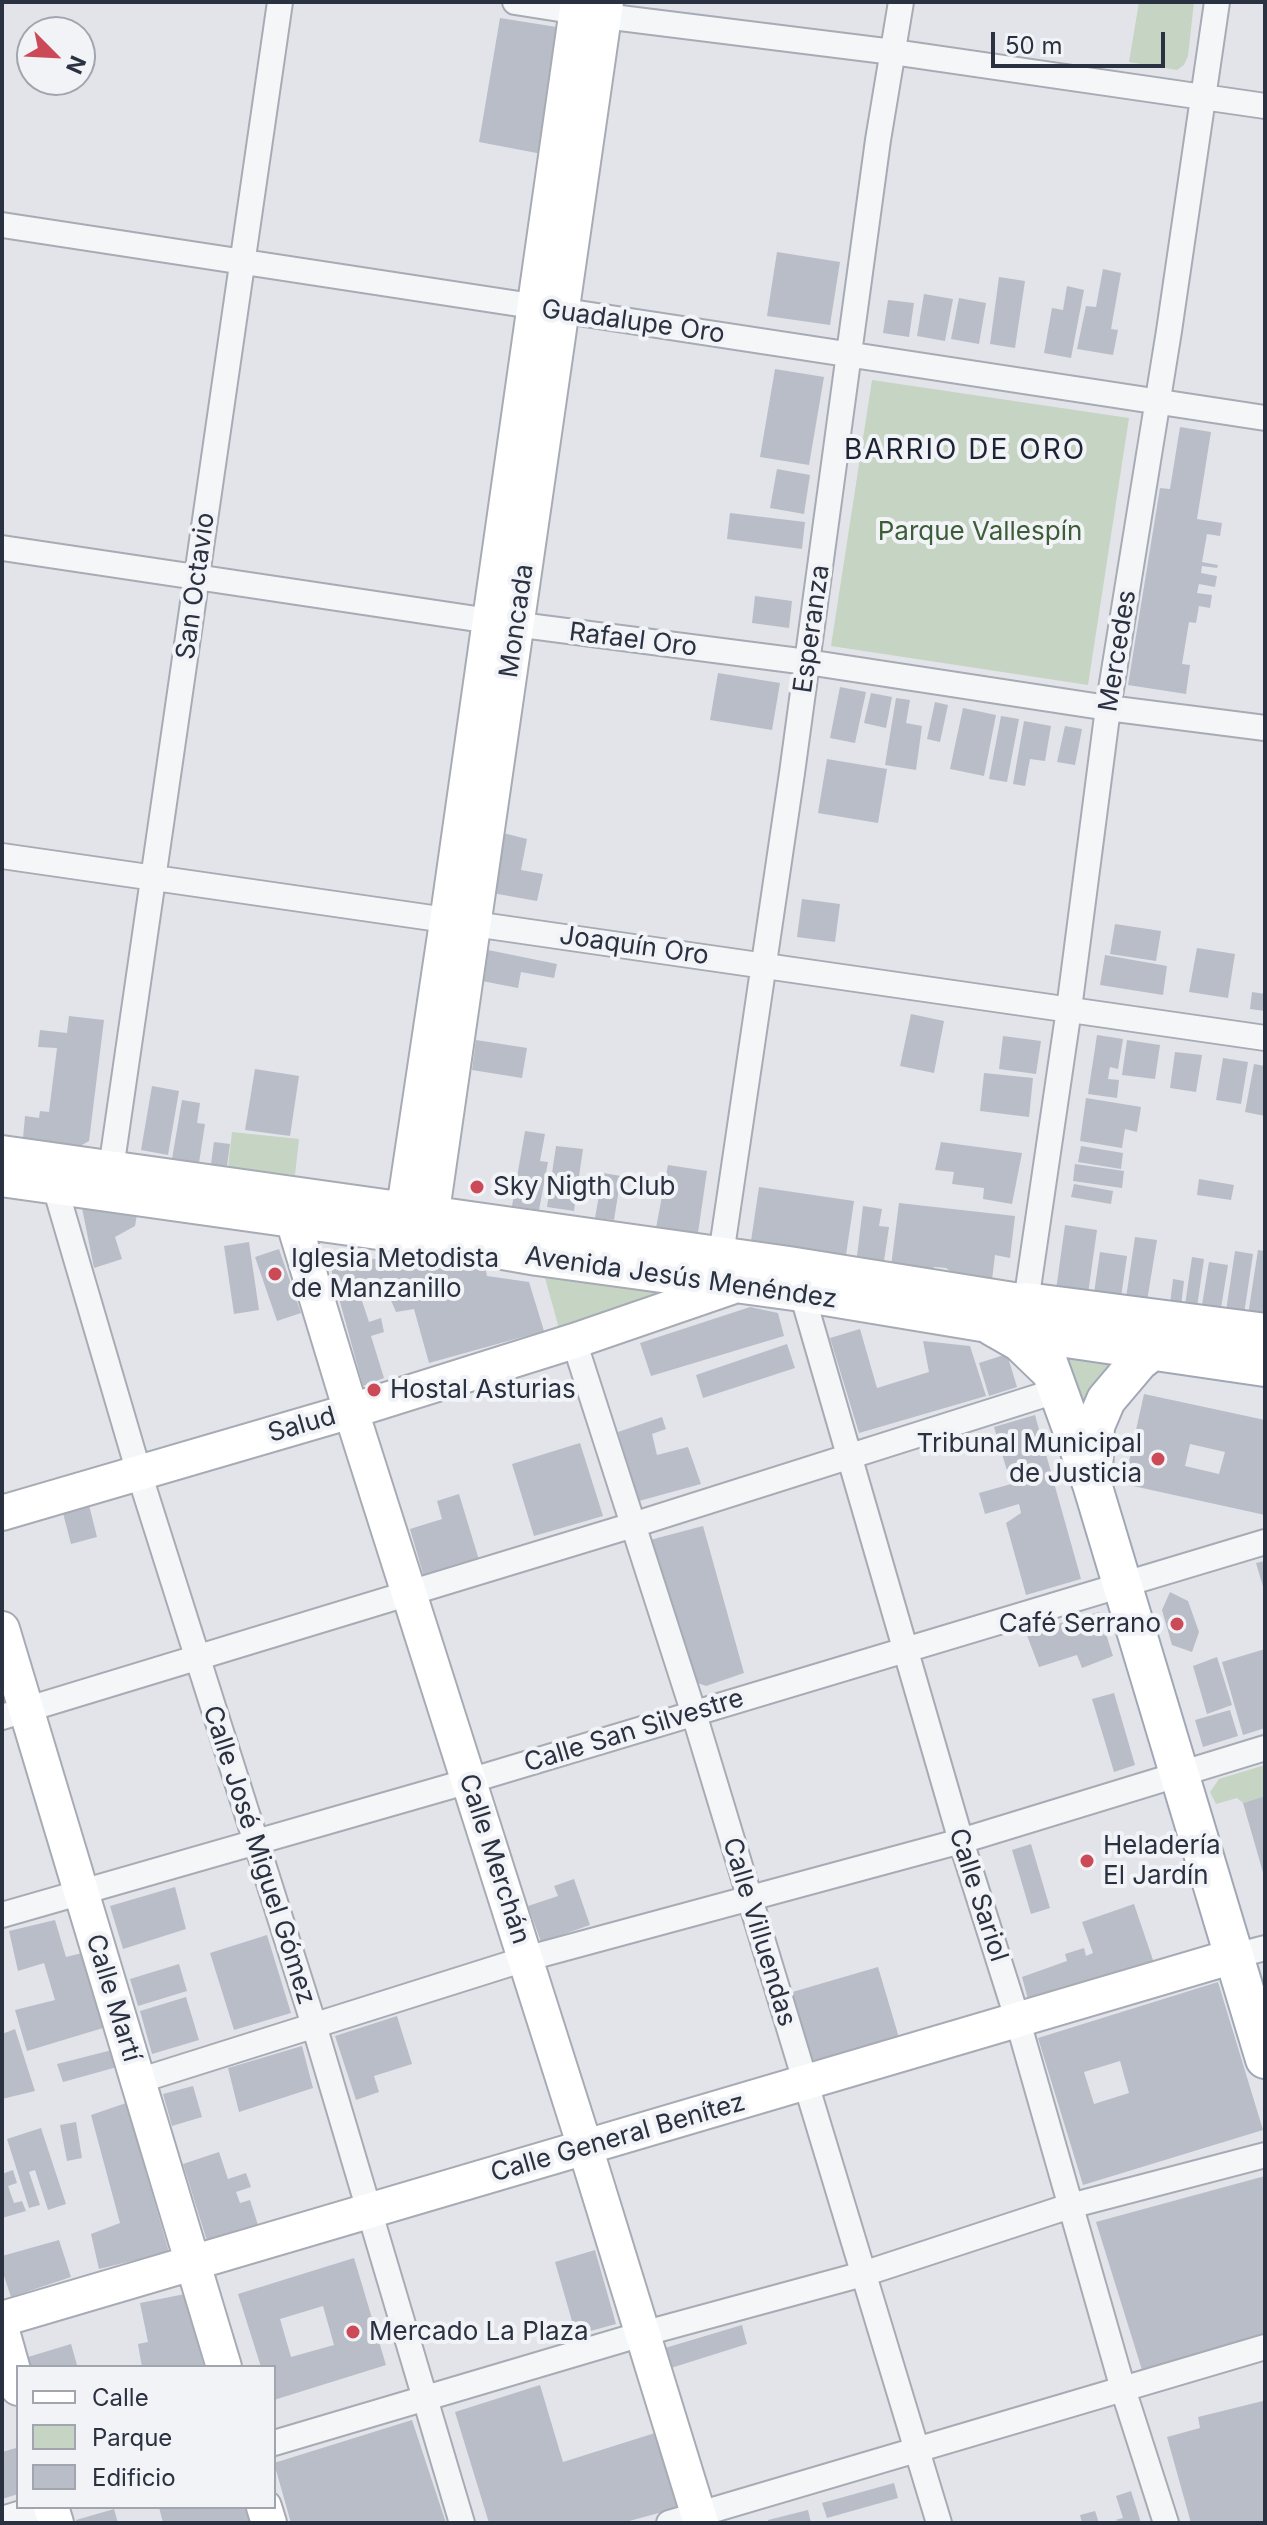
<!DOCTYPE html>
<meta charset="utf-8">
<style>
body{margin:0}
#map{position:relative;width:1267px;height:2525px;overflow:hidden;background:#e2e4ea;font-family:Inter,sans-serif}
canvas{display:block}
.frame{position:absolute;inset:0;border:4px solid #2a3141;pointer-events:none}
.legend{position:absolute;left:16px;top:2365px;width:260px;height:144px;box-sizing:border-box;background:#f1f3f7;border:2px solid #a1a5ae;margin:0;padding:10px 14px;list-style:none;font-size:24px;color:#2a3141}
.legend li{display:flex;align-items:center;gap:16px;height:40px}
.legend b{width:40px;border:2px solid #a1a5ae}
.north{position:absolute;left:16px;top:16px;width:80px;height:80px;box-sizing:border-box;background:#f1f3f7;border:2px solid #a1a5ae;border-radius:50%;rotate:114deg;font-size:22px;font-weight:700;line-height:32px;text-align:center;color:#2a3141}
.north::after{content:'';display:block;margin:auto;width:28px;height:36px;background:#cc4a57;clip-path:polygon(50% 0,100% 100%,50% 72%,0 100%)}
.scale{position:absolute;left:991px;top:32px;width:174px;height:36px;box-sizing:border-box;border:4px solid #2a3141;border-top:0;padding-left:10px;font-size:24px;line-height:28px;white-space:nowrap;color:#2a3141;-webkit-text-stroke:6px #f1f3f7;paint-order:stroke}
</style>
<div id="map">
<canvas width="1267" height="2525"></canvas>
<div class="frame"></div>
<ul class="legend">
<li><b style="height:10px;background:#fff"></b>Calle</li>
<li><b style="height:22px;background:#c6d4c3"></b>Parque</li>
<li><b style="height:22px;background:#b9bdc7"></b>Edificio</li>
</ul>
<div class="north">N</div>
<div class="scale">50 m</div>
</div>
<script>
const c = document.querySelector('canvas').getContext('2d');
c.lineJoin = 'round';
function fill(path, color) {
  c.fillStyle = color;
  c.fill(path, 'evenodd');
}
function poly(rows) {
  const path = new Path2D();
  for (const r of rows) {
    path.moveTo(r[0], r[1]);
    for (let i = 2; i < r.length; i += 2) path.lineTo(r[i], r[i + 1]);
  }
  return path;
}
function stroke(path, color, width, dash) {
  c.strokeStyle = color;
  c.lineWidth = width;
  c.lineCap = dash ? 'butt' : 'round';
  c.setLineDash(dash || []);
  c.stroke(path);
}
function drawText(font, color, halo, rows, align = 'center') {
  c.font = font + ' Inter,sans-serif';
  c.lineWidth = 8;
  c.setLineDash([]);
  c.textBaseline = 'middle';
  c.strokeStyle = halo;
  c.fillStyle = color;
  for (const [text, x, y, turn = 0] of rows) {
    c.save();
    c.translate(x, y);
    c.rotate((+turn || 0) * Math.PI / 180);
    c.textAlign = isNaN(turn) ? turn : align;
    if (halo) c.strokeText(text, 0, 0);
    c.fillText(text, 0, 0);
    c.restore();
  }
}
fill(poly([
 [1139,2,1194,2,1188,56,1184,65,1177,70,1129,62],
 [872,380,1129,418,1088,685,831,646],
 [232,1132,299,1139,295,1175,228,1168],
 [545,1278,656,1291,657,1302,560,1332],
 [1067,1358,1122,1364,1084,1408],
 [1265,1765,1265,1796,1243,1803,1237,1798,1216,1804,1210,1792,1219,1779]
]), '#c6d4c3');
fill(poly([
 [500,18,563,28,542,154,479,142],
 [777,252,840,262,830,325,767,316],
 [1103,269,1121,273,1111,329,1118,330,1113,355,1077,349,1086,306,1096,307],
 [999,277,1025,281,1015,348,990,344],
 [1067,286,1084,290,1071,358,1044,353,1052,308,1063,310],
 [924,294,953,299,945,341,917,336],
 [959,298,986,303,979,344,951,339],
 [888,300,914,303,909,337,883,333],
 [775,369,824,377,809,465,760,457],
 [1180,427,1211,432,1197,519,1222,523,1220,536,1207,534,1202,562,1218,565,1217,568,1202,566,1201,573,1217,576,1215,587,1199,584,1197,593,1212,595,1210,608,1199,606,1196,623,1189,622,1182,664,1190,665,1186,694,1128,685,1160,488,1170,489],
 [777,469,810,475,804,514,770,508],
 [730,513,805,522,802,549,727,539],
 [755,596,792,601,789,628,752,623],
 [718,673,780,683,772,730,710,720],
 [840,687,866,692,855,743,830,738],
 [871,693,892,697,886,728,864,723],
 [896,698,910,700,906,723,922,726,916,770,885,765],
 [935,702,948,705,940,742,927,739],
 [963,708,996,715,984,776,950,769],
 [1001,716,1019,719,1007,782,989,779],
 [1024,721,1051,726,1045,761,1030,759,1025,786,1013,784],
 [1065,726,1082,729,1075,765,1057,762],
 [827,759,887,769,878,823,818,813],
 [503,833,527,839,521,870,543,874,537,901,492,893],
 [802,899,840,904,835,942,797,937],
 [1115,924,1161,931,1156,961,1110,954],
 [1197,948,1235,954,1228,998,1189,992],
 [488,950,557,964,554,978,521,972,518,988,482,981],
 [1105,955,1167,966,1163,995,1100,985],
 [1252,992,1265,994,1265,1011,1250,1009],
 [911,1014,944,1021,934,1073,900,1066],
 [69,1016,104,1020,89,1141,80,1146,23,1138,25,1116,39,1118,40,1111,49,1112,57,1048,38,1047,40,1030,67,1033],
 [1097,1035,1123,1039,1118,1069,1110,1067,1108,1079,1119,1080,1117,1098,1088,1094],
 [1003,1036,1041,1041,1036,1074,999,1069],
 [476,1040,527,1048,522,1078,472,1070],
 [1127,1040,1160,1045,1155,1079,1122,1075],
 [1175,1052,1202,1055,1196,1092,1170,1088],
 [1223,1058,1248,1062,1241,1104,1216,1100],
 [1254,1064,1265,1066,1265,1116,1245,1112],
 [255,1069,299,1076,290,1136,245,1130],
 [984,1073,1033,1078,1029,1117,980,1111],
 [152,1086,179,1091,168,1155,141,1150],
 [1086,1098,1141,1107,1137,1132,1125,1129,1122,1148,1080,1141],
 [182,1100,200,1103,197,1123,205,1124,199,1163,172,1159],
 [525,1131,545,1134,540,1161,548,1162,539,1210,512,1206],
 [214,1142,230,1144,227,1166,211,1164],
 [941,1142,1022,1153,1012,1204,983,1199,984,1188,952,1184,954,1172,935,1170],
 [556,1146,583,1149,574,1211,547,1207],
 [1081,1146,1123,1153,1121,1169,1078,1162],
 [1075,1164,1124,1171,1122,1188,1073,1181],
 [668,1165,707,1171,698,1233,692,1236,655,1233],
 [603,1173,621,1176,614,1220,595,1218],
 [1199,1179,1234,1185,1231,1200,1197,1195],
 [1074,1184,1113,1191,1111,1204,1071,1197],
 [759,1187,854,1201,846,1255,751,1241],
 [899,1203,1015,1216,1010,1258,995,1255,992,1280,976,1279,970,1274,962,1280,946,1268,935,1267,917,1274,912,1271,909,1265,898,1270,891,1266],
 [863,1206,882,1209,879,1226,889,1227,884,1261,857,1256],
 [82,1208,137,1214,135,1226,115,1237,122,1259,94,1268],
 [1065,1225,1097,1230,1088,1294,1056,1290],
 [1135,1237,1157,1240,1147,1301,1126,1298],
 [249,1242,259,1310,234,1314,224,1246],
 [279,1249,301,1313,277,1321,255,1257],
 [1258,1250,1265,1251,1265,1300,1262,1317,1248,1315],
 [1235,1251,1253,1254,1244,1314,1226,1311],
 [1100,1252,1127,1256,1121,1297,1094,1293],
 [1192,1257,1204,1259,1197,1307,1185,1305],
 [362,1258,485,1267,487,1276,529,1282,544,1331,429,1363,414,1309,396,1312,390,1298,362,1301,369,1322,381,1318,384,1332,371,1336,384,1378,363,1386,331,1269],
 [1209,1262,1228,1265,1221,1308,1202,1305],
 [1173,1279,1184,1281,1181,1306,1170,1304],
 [750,1307,778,1313,784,1336,651,1376,640,1343],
 [860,1329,877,1388,929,1372,923,1341,970,1346,986,1396,859,1433,830,1338],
 [787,1344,795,1368,703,1398,696,1375],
 [1007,1354,1017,1387,989,1396,979,1363],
 [1144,1394,1265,1420,1265,1515,1124,1484],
 [1190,1444,1225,1452,1219,1474,1185,1466],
 [1035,1415,1081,1579,1026,1595,1006,1523,1021,1513,1019,1504,985,1514,979,1493,1011,1484,994,1427],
 [662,1417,666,1429,652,1434,657,1455,688,1447,701,1484,639,1501,618,1432],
 [580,1443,603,1516,534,1536,512,1464],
 [459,1494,479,1560,424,1577,410,1529,442,1519,437,1501],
 [89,1505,97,1537,71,1544,63,1513],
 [703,1526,744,1673,706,1686,689,1680,650,1540],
 [1265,1561,1265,1590,1264,1590,1256,1563],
 [1170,1592,1188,1601,1199,1632,1192,1652,1172,1645,1162,1610],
 [1099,1612,1113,1656,1082,1668,1077,1655,1039,1667,1026,1633],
 [1265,1649,1265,1728,1243,1735,1222,1662],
 [1217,1657,1232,1705,1207,1714,1193,1666],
 [1114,1693,1135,1765,1114,1772,1092,1699],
 [1230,1710,1238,1736,1203,1747,1195,1720],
 [1265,1796,1265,1876,1264,1876,1243,1803],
 [1031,1844,1050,1908,1031,1914,1012,1850],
 [574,1879,590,1925,541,1942,528,1906,558,1896,554,1886],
 [175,1887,186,1929,123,1949,110,1906],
 [1134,1904,1154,1963,1029,2003,1022,1977,1067,1961,1065,1954,1084,1948,1086,1956,1093,1953,1082,1922],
 [55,1920,66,1957,82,1953,103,2028,27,2051,15,2010,55,2000,44,1963,18,1971,9,1931],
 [267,1935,291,2013,234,2030,210,1953],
 [179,1964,187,1991,138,2006,130,1979],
 [878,1967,900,2041,811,2067,789,1993],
 [1218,1982,1263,2130,1083,2185,1038,2038],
 [1120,2061,1129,2093,1094,2104,1084,2072],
 [186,1997,199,2040,152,2054,140,2011],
 [397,2016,412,2064,374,2076,379,2092,356,2100,335,2036],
 [15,2029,35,2091,2,2099,2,2034],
 [302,2046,313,2088,239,2112,228,2068],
 [112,2050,117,2067,63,2082,57,2064],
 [193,2086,202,2117,172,2126,163,2094],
 [126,2103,169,2252,99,2269,91,2234,120,2223,91,2115],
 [76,2122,82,2158,67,2161,60,2125],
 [41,2128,66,2204,48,2210,35,2170,29,2172,40,2205,29,2208,7,2139],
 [219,2152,228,2179,246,2173,251,2187,236,2192,240,2203,250,2200,258,2225,207,2241,183,2164],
 [13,2170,17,2183,8,2186,14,2203,22,2201,26,2211,2,2218,2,2174],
 [1265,2176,1265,2335,1142,2370,1096,2222],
 [59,2240,71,2277,11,2297,2,2270,2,2256],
 [595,2250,616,2324,576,2335,555,2262],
 [354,2258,386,2365,274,2400,274,2367,261,2367,238,2294],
 [323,2306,334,2345,291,2357,280,2319],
 [185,2294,204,2367,142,2367,138,2344,148,2342,140,2303],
 [742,2325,747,2344,671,2368,665,2348],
 [71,2344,77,2365,31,2367,28,2357],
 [540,2385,563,2462,655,2433,677,2508,622,2523,489,2523,455,2412],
 [1263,2401,1265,2523,1191,2523,1167,2437,1200,2428,1198,2417],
 [412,2420,446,2523,291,2523,274,2463],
 [16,2448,18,2494,2,2499,2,2452],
 [894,2483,898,2498,827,2518,822,2503],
 [1131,2491,1141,2523,1116,2523,1119,2521,1115,2520,1123,2518,1116,2496],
 [159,2507,250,2507,254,2523,163,2523],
 [114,2509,118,2523,77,2523,76,2520],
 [808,2510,811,2523,769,2523,768,2520],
 [1095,2511,1099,2523,1082,2523,1080,2515]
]), '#b9bdc7');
const street = poly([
 [515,2,604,16,893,52,1265,106],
 [2,225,1265,418],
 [2,548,490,621,807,662,1108,708,1265,728],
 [2,856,1265,1038],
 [111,1169,280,2],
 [55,1187,139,1473,314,2025,462,2523],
 [721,1255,792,773,878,140,901,2],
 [799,1283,961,1841,1017,2018,1123,2389,1166,2523],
 [1026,1302,1069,1009,1108,708,1169,331,1217,2],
 [574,1341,694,1714,939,2523],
 [2,1717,633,1525,1059,1390],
 [2,1915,469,1781,1265,1542],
 [1234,1956,1265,1948],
 [138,2081,525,1959,961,1841,1265,1748],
 [274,2443,642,2334,863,2274,1070,2206,1265,2155],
 [2,2519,41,2507],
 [669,2523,1265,2347]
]);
const secondary = poly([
 [2,1153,789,1264,1026,1302],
 [2,1179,428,1239,537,1258,801,1294,1018,1330],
 [288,1195,293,1220,351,1411,585,2147,701,2523],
 [400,1235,447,922,578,2],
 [428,1239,606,2],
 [2,1513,351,1411,574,1341,731,1287],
 [2,1629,224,2367],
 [2,2319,1234,1956],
 [2,2331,18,2388],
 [51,2507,56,2523],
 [264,2507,269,2523]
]);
const primary = poly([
 [992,1326,1020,1342,1048,1369],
 [1265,1333,1026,1302,1092,1484,1265,2059],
 [1039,1334,1265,1367],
 [1093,1473,1095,1426,1106,1400,1139,1361,1152,1351]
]);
stroke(street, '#a7abb4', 28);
stroke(secondary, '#a7abb4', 38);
stroke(primary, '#a1a8b5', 42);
stroke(street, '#f4f6f8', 24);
stroke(secondary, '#fff', 34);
stroke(primary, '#fff', 38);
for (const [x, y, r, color] of [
 [477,1187,8,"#cc4a57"],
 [275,1274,8,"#cc4a57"],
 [374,1390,8,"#cc4a57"],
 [1158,1459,8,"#cc4a57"],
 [1177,1624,8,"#cc4a57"],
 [1087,1861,8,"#cc4a57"],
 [353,2332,8,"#cc4a57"]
]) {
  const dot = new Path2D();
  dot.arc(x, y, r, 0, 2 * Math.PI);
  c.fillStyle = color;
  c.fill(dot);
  stroke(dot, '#f1f3f7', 3);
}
drawText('26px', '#2a3141', '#f1f3f7', [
 ["Guadalupe Oro",633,322,8],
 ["San Octavio",196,586,-82],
 ["Moncada",517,621,-82],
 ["Esperanza",812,629,-82],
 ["Rafael Oro",633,640,7],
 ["Mercedes",1118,651,-81],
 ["Joaquín Oro",634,946,8],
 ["Avenida Jesús Menéndez",681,1278,8],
 ["Salud",302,1425,-16],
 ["Calle San Silvestre",634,1731,-17],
 ["Calle José Miguel Gómez",259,1855,72],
 ["Calle Merchán",494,1859,72],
 ["Calle Sariol",978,1895,72],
 ["Calle Villuendas",759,1932,73],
 ["Calle Martí",113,1998,73],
 ["Calle General Benítez",618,2138,-16]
]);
drawText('26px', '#3d5d38', '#f1f3f7', [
 ["Parque Vallespín",980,532]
]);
drawText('26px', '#2a3141', '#f1f3f7', [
 ["Sky Nigth Club",493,1187],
 ["Iglesia Metodista",291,1259],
 ["de Manzanillo",291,1289],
 ["Hostal Asturias",390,1390],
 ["Tribunal Municipal",1142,1444,"right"],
 ["de Justicia",1142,1474,"right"],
 ["Café Serrano",1161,1624,"right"],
 ["Heladería",1103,1846],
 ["El Jardín",1103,1876],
 ["Mercado La Plaza",369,2332]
], 'left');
c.letterSpacing = '2px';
drawText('28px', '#1c2332', '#f1f3f7', [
 ["BARRIO DE ORO",965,451]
]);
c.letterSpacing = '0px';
</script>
